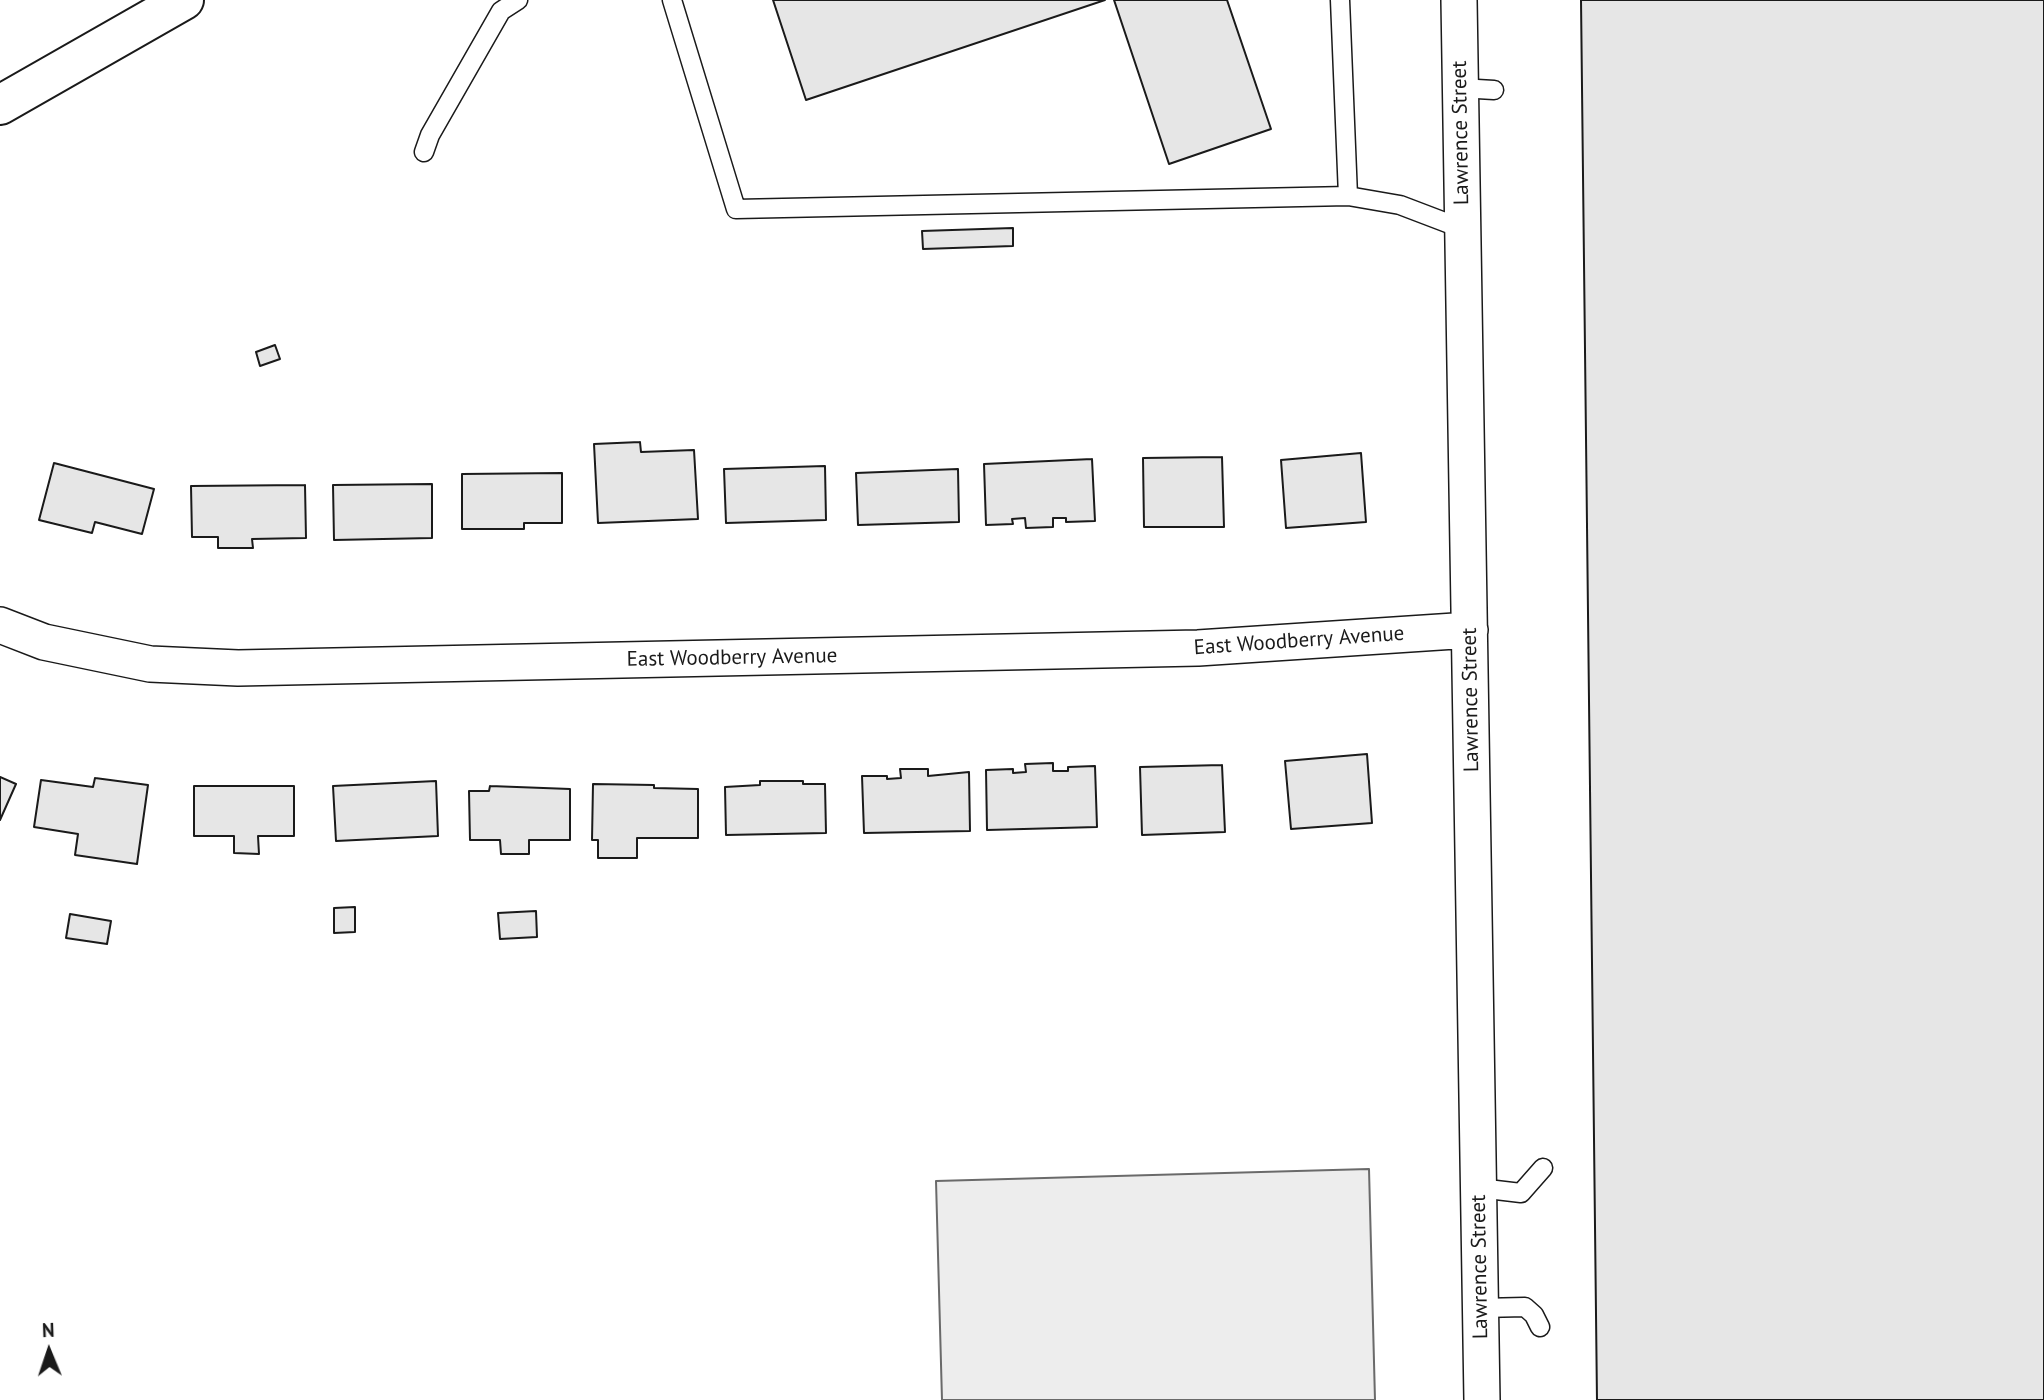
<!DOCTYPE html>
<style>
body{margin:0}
#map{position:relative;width:2044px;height:1400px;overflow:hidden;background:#fff;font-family:"PT Sans",sans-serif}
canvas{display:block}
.north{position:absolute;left:14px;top:1316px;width:70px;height:70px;-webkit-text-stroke:5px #fff;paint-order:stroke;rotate:358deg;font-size:19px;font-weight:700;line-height:28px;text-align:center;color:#1a1a1a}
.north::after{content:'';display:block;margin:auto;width:24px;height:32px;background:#1a1a1a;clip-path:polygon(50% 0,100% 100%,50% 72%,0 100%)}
</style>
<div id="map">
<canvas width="2044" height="1400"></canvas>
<div class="north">N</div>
</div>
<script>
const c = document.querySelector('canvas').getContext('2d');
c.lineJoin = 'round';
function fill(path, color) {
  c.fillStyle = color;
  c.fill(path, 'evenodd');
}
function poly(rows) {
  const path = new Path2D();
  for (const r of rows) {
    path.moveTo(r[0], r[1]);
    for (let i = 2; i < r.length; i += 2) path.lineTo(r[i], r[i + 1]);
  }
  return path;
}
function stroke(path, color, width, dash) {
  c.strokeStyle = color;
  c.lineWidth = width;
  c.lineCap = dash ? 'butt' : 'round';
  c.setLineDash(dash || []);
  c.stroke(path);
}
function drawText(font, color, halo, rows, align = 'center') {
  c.font = font + ' "PT Sans",sans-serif';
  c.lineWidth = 5;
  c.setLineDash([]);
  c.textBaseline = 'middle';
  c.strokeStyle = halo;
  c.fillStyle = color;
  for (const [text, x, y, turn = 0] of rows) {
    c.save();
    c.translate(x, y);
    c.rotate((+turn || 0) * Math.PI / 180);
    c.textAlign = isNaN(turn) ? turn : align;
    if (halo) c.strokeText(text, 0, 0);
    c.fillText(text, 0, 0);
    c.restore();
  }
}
const parking = poly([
 [1369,1169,1375,1400,942,1400,936,1181,1369,1169]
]);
fill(parking, '#ededed');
stroke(parking, '#6a6a6a', 2);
const building = poly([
 [773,0,1105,0,806,100,773,0],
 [1114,0,1227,0,1271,129,1169,164,1114,0],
 [1581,0,2044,0,2044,1400,1597,1400,1581,0],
 [1013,228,1013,246,923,249,922,231,1013,228],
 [275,345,280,359,260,366,256,352,275,345],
 [640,442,641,452,694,450,698,519,598,523,594,444,640,442],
 [1361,453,1366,522,1286,528,1281,460,1361,453],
 [1222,457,1224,527,1144,527,1143,458,1222,457],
 [1092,459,1095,521,1066,522,1066,518,1053,518,1053,527,1026,528,1025,518,1012,519,1013,524,986,525,984,464,1092,459],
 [54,463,154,489,142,534,95,522,92,533,39,520,54,463],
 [825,466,826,520,726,523,724,469,825,466],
 [958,469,959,522,858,525,856,473,958,469],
 [562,473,562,523,524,523,524,529,462,529,462,474,562,473],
 [432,484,432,538,334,540,333,485,432,484],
 [305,485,306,538,252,539,253,548,218,548,218,537,192,537,191,486,305,485],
 [1367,754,1372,823,1291,829,1285,761,1367,754],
 [1053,763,1053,771,1068,771,1068,767,1095,766,1097,827,987,830,986,770,1013,769,1013,773,1026,772,1025,764,1053,763],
 [1222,765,1225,832,1142,835,1140,767,1222,765],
 [900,769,928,769,928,776,969,772,970,831,864,833,862,776,887,776,887,779,901,778,900,769],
 [0,777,16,784,0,820,0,777],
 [95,778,148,785,137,864,75,855,78,834,34,827,41,780,93,787,95,778],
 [436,781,438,836,336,841,333,786,436,781],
 [760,781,803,781,803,784,825,784,826,833,726,835,725,787,760,785,760,781],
 [593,784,654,785,654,788,698,789,698,838,637,838,637,858,598,858,598,840,592,840,593,784],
 [194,786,294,786,294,836,258,836,259,854,234,853,234,836,194,836,194,786],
 [490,786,570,789,570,840,529,840,529,854,501,854,500,840,470,840,469,791,489,791,490,786],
 [355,907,355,932,334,933,334,908,355,907],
 [536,911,537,937,500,939,498,913,536,911],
 [70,914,111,921,107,944,66,938,70,914]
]);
fill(building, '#e6e6e6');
stroke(building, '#1a1a1a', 2);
const service = poly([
 [672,0,736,209,1348,196,1340,0],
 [1460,88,1494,90],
 [424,152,430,135,501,11,518,0],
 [1348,196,1400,205,1463,229],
 [1479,1188,1521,1193,1543,1168],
 [1481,1308,1525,1307,1534,1315,1540,1327]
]);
const minor = poly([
 [1459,0,1482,1400],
 [0,625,44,642,150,664,238,668,1198,648,1470,630]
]);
const motorway = poly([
 [0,105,184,0]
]);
stroke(service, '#1a1a1a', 21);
stroke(minor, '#1a1a1a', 38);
stroke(motorway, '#1a1a1a', 42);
stroke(service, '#fff', 18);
stroke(minor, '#fff', 35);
stroke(motorway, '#fff', 38);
drawText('21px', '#1a1a1a', '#fff', [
 ["Lawrence Street",1461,133,-91],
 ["East Woodberry Avenue",1299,641,-4],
 ["East Woodberry Avenue",732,658,-1],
 ["Lawrence Street",1471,700,-91],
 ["Lawrence Street",1480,1267,-91]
]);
</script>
